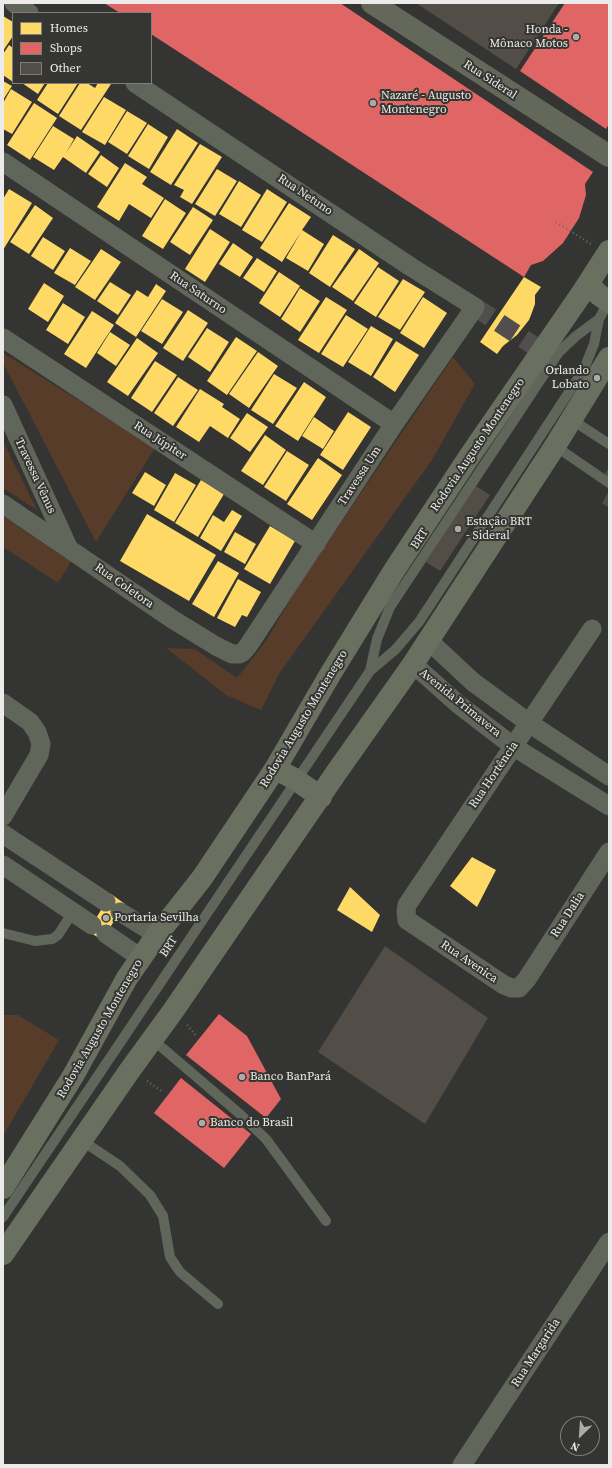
<!DOCTYPE html>
<meta charset="utf-8">
<style>
body{margin:0}
#map{position:relative;width:612px;height:1468px;overflow:hidden;background:#343432;font-family:"Source Serif 4",serif}
canvas{display:block}
.frame{position:absolute;inset:0;border:4px solid #ecebe9;pointer-events:none}
.legend{position:absolute;left:12px;top:12px;width:140px;height:72px;box-sizing:border-box;background:#353531;border:1px solid #7e7e7b;margin:0;padding:5px 7px;list-style:none;font-size:12px;color:#ecebe9}
.legend li{display:flex;align-items:center;gap:8px;height:20px}
.legend b{width:20px;border:1px solid #7e7e7b}
.north{position:absolute;left:560px;top:1416px;width:40px;height:40px;box-sizing:border-box;background:#353531;border:1px solid #7e7e7b;border-radius:50%;rotate:205deg;font-size:11px;font-weight:700;line-height:16px;text-align:center;color:#ecebe9}
.north::after{content:'';display:block;margin:auto;width:14px;height:18px;background:#acaba9;clip-path:polygon(50% 0,100% 100%,50% 72%,0 100%)}
</style>
<div id="map">
<canvas width="612" height="1468"></canvas>
<div class="frame"></div>
<ul class="legend">
<li><b style="height:11px;background:#ffd966"></b>Homes</li>
<li><b style="height:11px;background:#e06666"></b>Shops</li>
<li><b style="height:11px;background:#524e47"></b>Other</li>
</ul>
<div class="north">N</div>
</div>
<script>
const c = document.querySelector('canvas').getContext('2d');
c.lineJoin = 'round';
function fill(path, color) {
  c.fillStyle = color;
  c.fill(path, 'evenodd');
}
function poly(rows) {
  const path = new Path2D();
  for (const r of rows) {
    path.moveTo(r[0], r[1]);
    for (let i = 2; i < r.length; i += 2) path.lineTo(r[i], r[i + 1]);
  }
  return path;
}
function stroke(path, color, width, dash) {
  c.strokeStyle = color;
  c.lineWidth = width;
  c.lineCap = dash ? 'butt' : 'round';
  c.setLineDash(dash || []);
  c.stroke(path);
}
function drawText(font, color, halo, rows, align = 'center') {
  c.font = font + ' "Source Serif 4",serif';
  c.lineWidth = 4;
  c.setLineDash([]);
  c.textBaseline = 'middle';
  c.strokeStyle = halo;
  c.fillStyle = color;
  for (const [text, x, y, turn = 0] of rows) {
    c.save();
    c.translate(x, y);
    c.rotate((+turn || 0) * Math.PI / 180);
    c.textAlign = isNaN(turn) ? turn : align;
    if (halo) c.strokeText(text, 0, 0);
    c.fillText(text, 0, 0);
    c.restore();
  }
}
fill(poly([
 [3,353,155,448,96,542,3,363],
 [453,357,475,384,432,460,279,674,261,710,226,695,166,648,195,649,237,678,266,641,300,583],
 [3,441,37,510,3,488],
 [3,516,71,562,58,583,3,547],
 [3,1015,18,1015,59,1040,3,1136]
]), '#573c2a');
fill(poly([
 [3,16,13,22,13,36,3,51],
 [9,45,13,48,13,82,3,75,3,54],
 [3,81,12,86,3,100],
 [22,83,45,83,38,94],
 [48,83,78,83,58,114,37,100],
 [80,83,87,83,95,88,98,83,111,84,81,130,59,116],
 [11,89,32,102,12,134,3,129,3,103],
 [104,97,126,110,105,145,82,132],
 [34,103,57,118,30,160,7,145],
 [127,111,147,123,127,154,108,142],
 [148,124,168,137,149,169,128,156],
 [53,126,74,139,66,153,77,136,100,152,86,173,63,157,54,170,33,157],
 [177,129,198,143,171,185,150,172],
 [200,144,222,157,192,204,180,197,184,190,174,185],
 [101,155,119,168,107,187,88,174],
 [125,163,147,177,142,184,164,198,151,218,129,204,119,221,97,207],
 [217,169,237,181,215,216,195,204],
 [239,181,261,195,241,227,219,214],
 [9,189,32,203,3,250,3,199],
 [267,189,287,202,262,242,242,230],
 [165,199,186,213,163,249,142,236],
 [289,203,311,217,302,230,324,244,308,271,286,258,301,232,282,262,260,248],
 [35,205,53,218,29,254,10,242],
 [193,207,213,220,190,255,170,242],
 [210,229,230,242,205,282,185,269],
 [333,235,355,249,330,287,309,273],
 [43,237,65,251,53,270,31,256],
 [233,243,253,257,240,277,219,264],
 [70,248,91,261,75,285,54,273],
 [101,249,121,262,95,300,75,287],
 [359,249,379,263,353,301,332,287],
 [257,258,277,271,264,292,243,278],
 [378,267,399,281,376,317,354,303],
 [279,272,300,286,280,317,259,303],
 [524,277,541,287,535,295,535,304,531,315,529,320,517,335,503,346,497,354,480,342],
 [403,279,425,292,400,330,378,317],
 [110,282,131,295,118,315,97,301],
 [44,283,64,296,48,322,28,309],
 [156,284,166,291,136,337,115,323,137,290,148,297],
 [300,288,320,301,300,332,281,319],
 [326,297,347,310,319,353,298,340],
 [423,297,447,313,424,348,400,333],
 [162,299,183,312,162,344,141,331],
 [63,303,85,317,68,344,46,330],
 [188,310,208,323,183,361,163,348],
 [92,311,114,325,86,368,64,354],
 [346,315,368,329,343,367,321,354],
 [371,326,393,339,371,376,348,362],
 [207,328,229,342,210,372,188,357],
 [110,332,130,345,116,366,97,353],
 [236,337,257,351,227,395,207,381],
 [137,338,158,353,128,396,107,382],
 [396,341,419,355,395,392,373,377],
 [258,352,278,366,249,408,229,394],
 [155,361,177,375,152,412,131,398],
 [274,374,297,388,273,424,251,410],
 [178,377,198,390,173,426,154,413],
 [304,382,326,397,298,441,275,426],
 [200,389,224,404,222,407,240,419,228,438,210,426,199,442,176,427],
 [348,412,371,427,343,470,320,455],
 [247,413,268,427,250,452,230,438],
 [314,417,334,431,323,449,302,436],
 [265,435,286,450,263,485,241,471],
 [287,451,309,465,286,501,264,487],
 [318,458,342,475,312,520,287,504],
 [145,472,166,485,154,506,132,493],
 [175,473,196,485,174,522,154,510],
 [201,480,224,494,198,537,175,523],
 [232,510,242,516,221,551,200,538,213,515,224,522],
 [147,514,216,555,189,601,120,561],
 [270,526,295,541,270,584,244,569],
 [235,532,256,544,245,564,224,552],
 [218,561,239,573,214,617,192,604],
 [238,579,261,592,247,617,242,615,235,627,217,618],
 [472,857,496,870,477,907,450,886],
 [350,887,380,915,372,932,337,910],
 [111,894,125,904,102,940,88,931]
]), '#ffd966');
fill(poly([
 [104,3,340,3,593,172,585,184,586,195,579,218,563,243,543,261,531,265,524,277,151,34,151,13,120,13],
 [565,3,609,3,609,124,606,129,520,71],
 [219,1014,247,1036,281,1099,266,1118,186,1055],
 [181,1078,251,1134,224,1168,154,1113]
]), '#e06666');
fill(poly([
 [416,3,559,3,516,69],
 [609,467,609,479,604,475],
 [476,486,490,495,440,571,426,562],
 [609,491,609,508,602,503],
 [385,946,488,1018,425,1124,318,1052]
]), '#524e47');
stroke(poly([
 [475,307,542,351]
]), '#504f4d', 19, [19, 10]);
stroke(poly([
 [556,222,591,244],
 [187,1025,197,1037],
 [147,1081,163,1092]
]), '#676a62', 2.5, [1, 3]);
stroke(poly([
 [572,420,609,444],
 [555,446,609,483],
 [370,671,377,639,390,607,559,352,576,336,599,319],
 [3,933,35,941,52,939,58,935,73,912],
 [152,1039,241,1115,266,1139,326,1221],
 [81,1140,120,1166,150,1195,163,1216,170,1257,180,1272,218,1304],
 [3,1217,370,671,395,650,419,622,584,369,594,344,599,319,609,301]
]), '#61665b', 10);
stroke(poly([
 [14,3,29,13],
 [3,162,394,424],
 [3,338,316,544],
 [3,405,68,547],
 [3,504,172,619,216,646,232,654,239,654,243,652,248,646,394,424,475,307,411,267,135,83],
 [592,629,407,905,406,912,407,920,504,985,512,988,519,988,527,979,609,852],
 [429,641,473,682,529,723,609,776],
 [413,664,458,704,514,747,609,806],
 [3,703,30,722,37,732,41,744,39,755,3,816],
 [3,834,106,902],
 [3,865,92,925],
 [120,912,157,935],
 [106,934,141,958],
 [462,1465,609,1242]
]), '#61665b', 19);
stroke(poly([
 [372,3,609,156]
]), '#63685b', 22);
stroke(poly([
 [589,284,598,294,609,302],
 [275,769,293,778,321,797],
 [3,1188,73,1076,127,978,157,935,202,878,275,769,331,673,395,569,471,454,584,290,609,251],
 [3,1254,130,1070,173,1011,336,773,413,664,555,446,609,358]
]), '#697060', 22);
for (const [x, y, r, color] of [
 [576,37,4,"#acaba9"],
 [373,103,4,"#acaba9"],
 [597,378,4,"#acaba9"],
 [458,529,4,"#acaba9"],
 [106,918,4,"#acaba9"],
 [242,1077,4,"#acaba9"],
 [202,1123,4,"#acaba9"]
]) {
  const dot = new Path2D();
  dot.arc(x, y, r, 0, 2 * Math.PI);
  c.fillStyle = color;
  c.fill(dot);
  stroke(dot, '#353531', 1.5);
}
drawText('12px', '#ecebe9', '#353531', [
 ["Honda -",568,30,"right"],
 ["Mônaco Motos",568,44,"right"],
 ["Nazaré - Augusto",381,96],
 ["Montenegro",381,110],
 ["Orlando",589,371,"right"],
 ["Lobato",589,385,"right"],
 ["Estação BRT",466,522],
 ["- Sideral",466,536],
 ["Portaria Sevilha",114,918],
 ["Banco BanPará",250,1077],
 ["Banco do Brasil",210,1123]
], 'left');
drawText('12px', '#ecebe9', '#353531', [
 ["Rua Sideral",490,80,33],
 ["Rua Netuno",305,195,34],
 ["Rua Saturno",198,293,34],
 ["Rua Júpiter",160,441,33],
 ["Rodovia Augusto Montenegro",478,445,-56],
 ["Travessa Vênus",35,476,65],
 ["Travessa Um",360,476,-57],
 ["BRT",420,539,-57],
 ["Rua Coletora",124,586,35],
 ["Avenida Primavera",460,703,39],
 ["Rodovia Augusto Montenegro",304,719,-59],
 ["Rua Hortência",494,775,-56],
 ["Rua Dalia",568,915,-57],
 ["BRT",169,947,-56],
 ["Rua Avenica",469,962,34],
 ["Rodovia Augusto Montenegro",100,1029,-60],
 ["Rua Margarida",536,1353,-57]
]);
</script>
